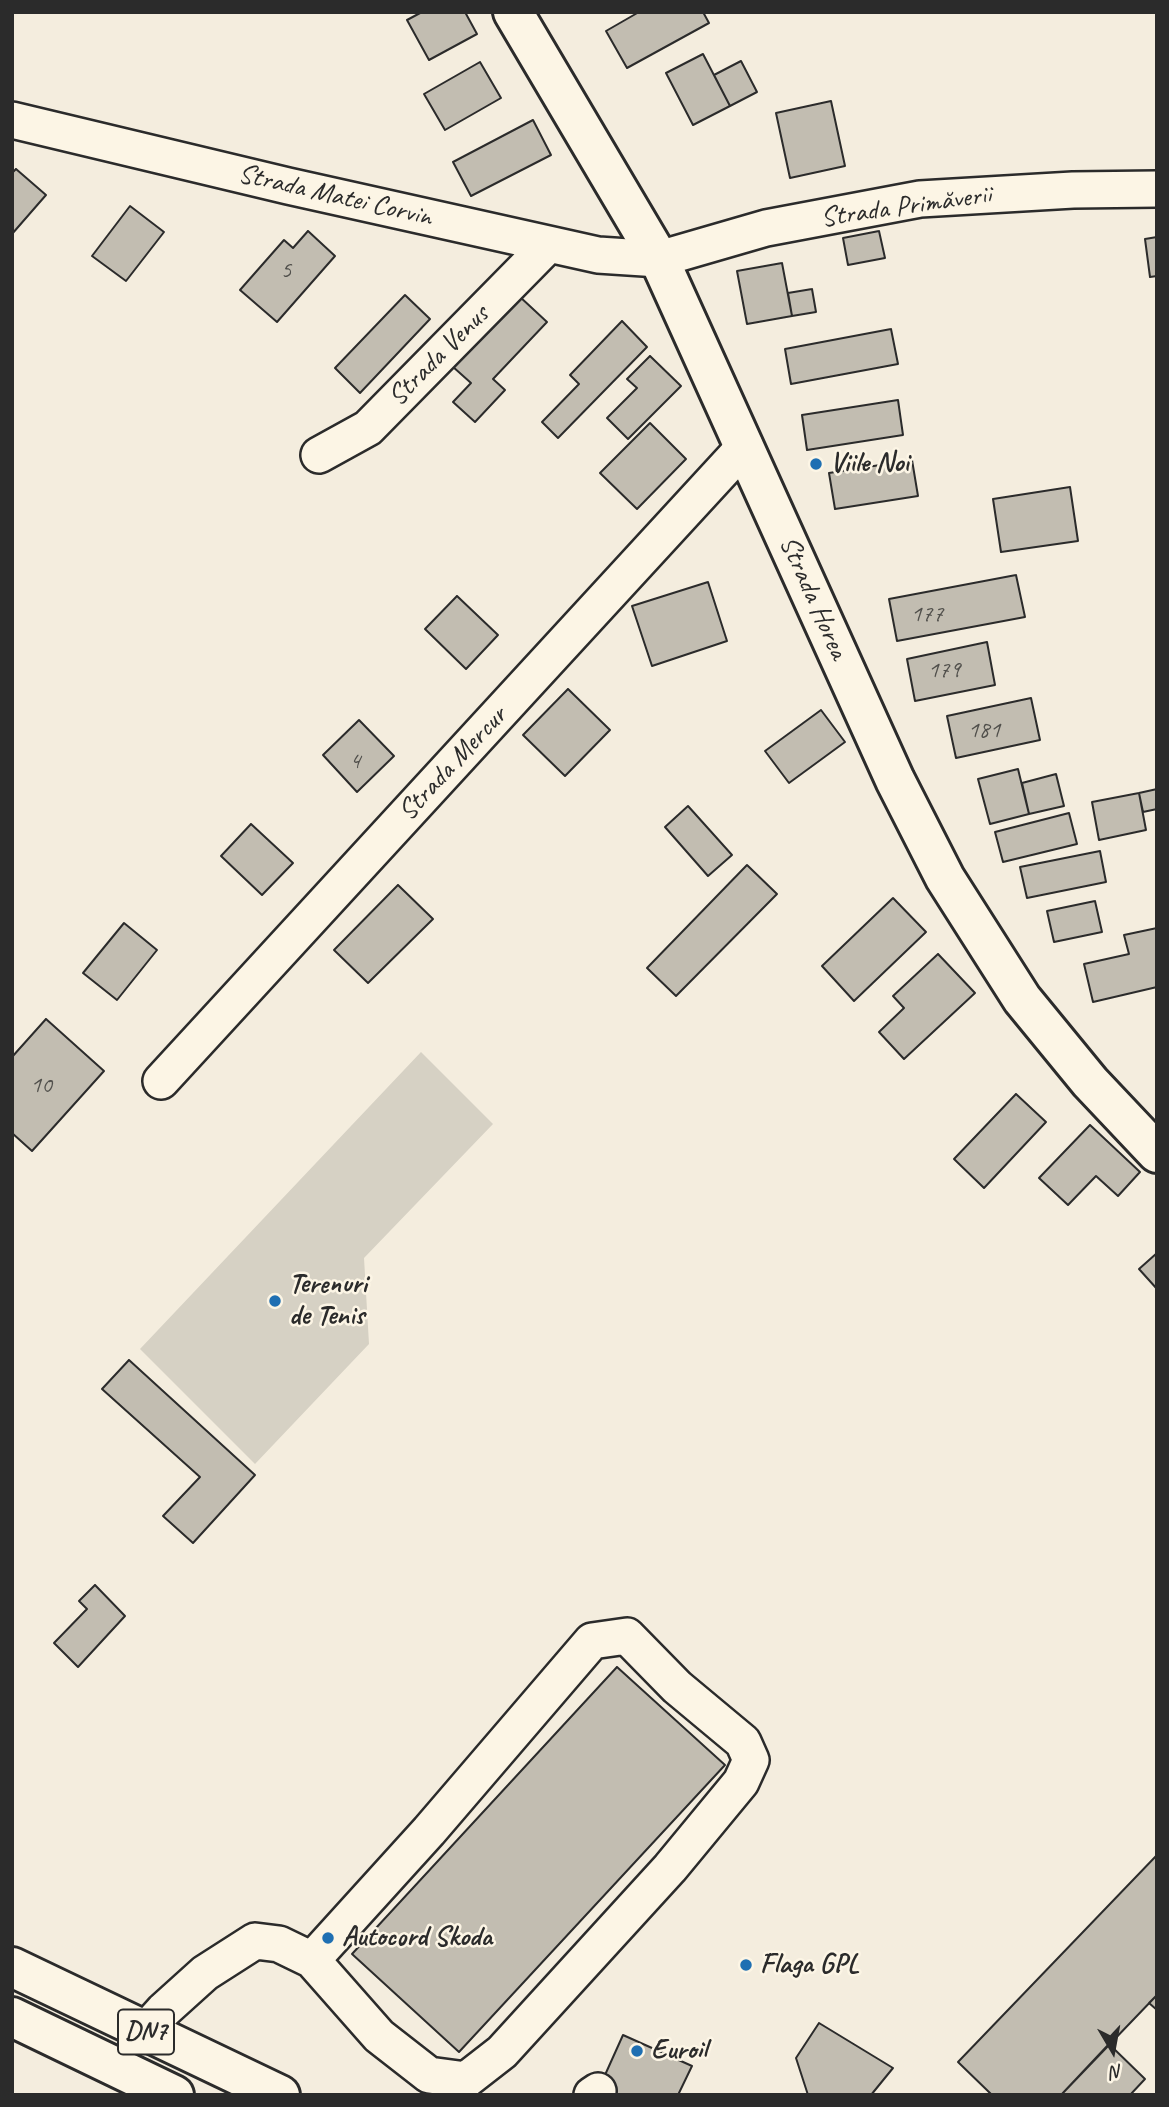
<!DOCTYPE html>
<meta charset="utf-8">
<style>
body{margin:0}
#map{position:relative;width:1169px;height:2107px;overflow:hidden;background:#f4edde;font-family:Caveat,sans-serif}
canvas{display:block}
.frame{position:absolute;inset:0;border:14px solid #2b2b2b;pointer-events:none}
.north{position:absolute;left:1078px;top:2016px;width:70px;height:70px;-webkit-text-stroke:5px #fcf5e5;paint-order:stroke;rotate:170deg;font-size:19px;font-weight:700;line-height:28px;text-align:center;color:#2b2b2b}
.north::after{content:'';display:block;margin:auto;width:24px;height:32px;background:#2b2b2b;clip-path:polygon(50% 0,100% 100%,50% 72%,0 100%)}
</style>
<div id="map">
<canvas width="1169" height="2107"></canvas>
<div class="frame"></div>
<div class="north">N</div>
</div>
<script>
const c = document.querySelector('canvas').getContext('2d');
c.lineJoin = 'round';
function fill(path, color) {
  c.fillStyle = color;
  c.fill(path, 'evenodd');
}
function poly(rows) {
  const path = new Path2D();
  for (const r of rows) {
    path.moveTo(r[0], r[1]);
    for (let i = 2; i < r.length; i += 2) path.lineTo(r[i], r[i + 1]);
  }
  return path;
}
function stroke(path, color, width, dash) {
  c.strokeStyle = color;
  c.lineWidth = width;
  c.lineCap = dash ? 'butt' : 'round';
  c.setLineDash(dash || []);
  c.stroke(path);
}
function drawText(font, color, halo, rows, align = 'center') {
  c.font = font + ' Caveat,sans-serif';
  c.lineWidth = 5;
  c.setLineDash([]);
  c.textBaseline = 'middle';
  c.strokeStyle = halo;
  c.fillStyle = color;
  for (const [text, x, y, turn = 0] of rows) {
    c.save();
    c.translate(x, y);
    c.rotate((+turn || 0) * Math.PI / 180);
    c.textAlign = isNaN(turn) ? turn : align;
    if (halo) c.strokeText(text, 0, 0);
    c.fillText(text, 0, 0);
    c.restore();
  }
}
fill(poly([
 [421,1052,493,1124,364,1258,369,1344,255,1464,140,1349]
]), '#d6d1c4');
const building = poly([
 [422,12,465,12,477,34,429,60,407,20,422,12],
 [639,12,703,12,709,23,627,68,606,31,639,12],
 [703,54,730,106,693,125,666,73,703,54],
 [741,61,757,92,730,106,714,75,741,61],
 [480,62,501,98,445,130,424,94,480,62],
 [831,101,845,166,790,178,776,113,831,101],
 [533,120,551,155,471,196,453,162,533,120],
 [16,169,46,195,12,234,12,173,16,169],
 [130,206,164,232,126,281,92,256,130,206],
 [308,231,335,256,277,322,240,290,284,240,293,248,308,231],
 [879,231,885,258,848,265,843,238,879,231],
 [1157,237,1157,276,1150,277,1145,239,1157,237],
 [782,263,792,316,747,324,737,271,782,263],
 [812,289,816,312,792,316,788,293,812,289],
 [405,295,430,319,360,393,335,368,405,295],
 [519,296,547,322,493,379,505,390,475,422,453,402,471,383,452,366,519,296],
 [622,321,647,347,558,438,542,422,579,384,570,375,622,321],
 [891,329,898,364,791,384,785,349,891,329],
 [650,356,681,386,628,439,607,418,637,388,627,379,650,356],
 [898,400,903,435,807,450,802,415,898,400],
 [650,423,686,459,637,509,600,473,650,423],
 [912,460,918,496,835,509,829,473,912,460],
 [1070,487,1078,541,1001,552,993,499,1070,487],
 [1016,575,1025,617,897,641,889,599,1016,575],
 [708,582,727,641,652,666,632,606,708,582],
 [457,596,498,635,466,669,425,629,457,596],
 [987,642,995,685,915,701,907,659,987,642],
 [568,689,610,730,565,776,523,735,568,689],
 [1031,698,1040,740,956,758,947,716,1031,698],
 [821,710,845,742,789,783,765,751,821,710],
 [359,720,394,756,357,792,323,755,359,720],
 [1018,769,1029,814,990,824,978,779,1018,769],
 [1056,774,1064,806,1029,814,1022,783,1056,774],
 [1157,789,1157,809,1143,812,1139,793,1157,789],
 [1139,793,1146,830,1099,840,1092,802,1139,793],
 [688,806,732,855,708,876,665,827,688,806],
 [1069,813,1077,844,1003,862,995,832,1069,813],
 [251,824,293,863,262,895,221,856,251,824],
 [1100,851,1106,882,1027,898,1020,867,1100,851],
 [747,865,777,894,676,996,647,968,747,865],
 [398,885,433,919,368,983,334,950,398,885],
 [893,898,926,932,854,1001,822,966,893,898],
 [1095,901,1102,932,1054,942,1047,911,1095,901],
 [124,923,157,950,117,1000,83,973,124,923],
 [1157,928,1157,987,1093,1002,1084,964,1129,954,1124,935,1157,928],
 [938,954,975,993,904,1059,879,1032,904,1008,893,996,938,954],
 [46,1019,104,1071,32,1151,12,1133,12,1057,46,1019],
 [1016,1094,1046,1122,984,1188,954,1159,1016,1094],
 [1090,1125,1140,1172,1118,1196,1096,1176,1068,1205,1039,1178,1090,1125],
 [1157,1253,1157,1289,1139,1269,1157,1253],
 [129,1360,255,1475,193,1543,163,1516,200,1477,102,1389,129,1360],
 [95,1585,125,1616,78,1667,54,1643,87,1609,79,1601,95,1585],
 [617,1667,725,1765,459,2052,352,1954,617,1667],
 [1157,1855,1157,1995,1061,2095,992,2095,958,2062,1157,1855],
 [1157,1995,1157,2010,1149,2003,1157,1995],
 [819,2023,893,2068,871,2095,808,2095,796,2058,819,2023],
 [623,2035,692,2066,678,2095,596,2095,623,2035],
 [1109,2044,1145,2079,1130,2095,1061,2095,1109,2044]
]);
fill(building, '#c2bdb1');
stroke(building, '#2b2b2b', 2);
const minor = poly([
 [12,120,288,186,598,255,659,259,766,228,920,199,1073,190,1157,189],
 [319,455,368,428,548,245],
 [161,1081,745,446],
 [145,2031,164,2010,205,1973,255,1941,279,1944,312,1960,379,2036,429,2075,466,2080,502,2052,670,1868,741,1782,751,1760,743,1742,677,1687,627,1636,592,1641,429,1831,312,1960],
 [592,2095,598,2091]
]);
const major = poly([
 [513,12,659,259,895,780,945,878,1022,999,1090,1082,1157,1153],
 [12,1967,280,2095],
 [12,2017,174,2095]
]);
stroke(minor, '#2b2b2b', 40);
stroke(major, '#2b2b2b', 44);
stroke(minor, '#fcf5e5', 35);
stroke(major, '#fcf5e5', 38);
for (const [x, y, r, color] of [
 [816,464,7,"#1f6fb2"],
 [275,1301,7,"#1f6fb2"],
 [328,1938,7,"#1f6fb2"],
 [746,1965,7,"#1f6fb2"],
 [637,2051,7,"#1f6fb2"]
]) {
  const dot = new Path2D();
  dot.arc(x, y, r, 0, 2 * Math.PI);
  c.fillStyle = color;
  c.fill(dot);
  stroke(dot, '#fcf5e5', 2.5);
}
drawText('24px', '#51504c', null, [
 ["5",286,271],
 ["177",927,615],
 ["179",944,671],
 ["181",984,731],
 ["4",355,762],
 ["10",41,1086]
]);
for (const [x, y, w] of [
 [146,2032,56]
]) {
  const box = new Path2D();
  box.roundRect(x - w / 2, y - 22.5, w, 45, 5);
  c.fillStyle = '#fcf5e5';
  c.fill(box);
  stroke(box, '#2b2b2b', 2);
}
drawText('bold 26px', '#2b2b2b', null, [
 ["DN7",146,2032]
]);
drawText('28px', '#2b2b2b', '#fcf5e5', [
 ["Strada Matei Corvin",335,196,13],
 ["Strada Primăverii",906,207,-8],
 ["Strada Venus",439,356,-45],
 ["Strada Horea",813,598,66],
 ["Strada Mercur",453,764,-47]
]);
drawText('bold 28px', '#2b2b2b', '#fcf5e5', [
 ["Viile Noi",830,464],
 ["Terenuri",289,1285],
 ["de Tenis",289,1317],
 ["Autocord Skoda",342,1938],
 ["Flaga GPL",760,1965],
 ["Euroil",651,2051]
], 'left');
</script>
